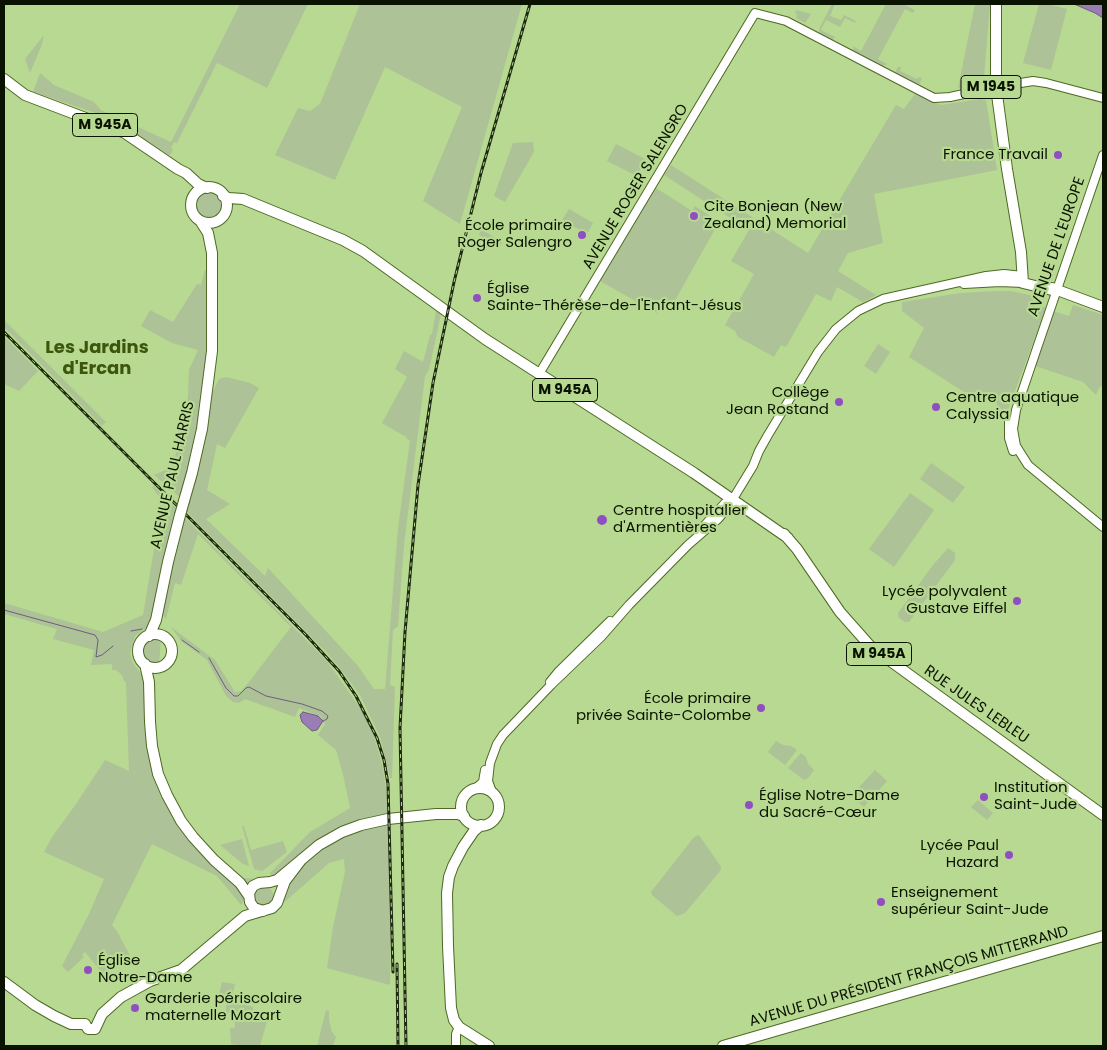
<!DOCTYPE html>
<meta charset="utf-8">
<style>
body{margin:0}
#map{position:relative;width:1107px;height:1050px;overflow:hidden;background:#b8d991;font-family:Poppins,sans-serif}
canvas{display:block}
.frame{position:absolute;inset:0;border:5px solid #091300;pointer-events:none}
</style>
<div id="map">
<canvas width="1107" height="1050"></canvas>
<div class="frame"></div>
</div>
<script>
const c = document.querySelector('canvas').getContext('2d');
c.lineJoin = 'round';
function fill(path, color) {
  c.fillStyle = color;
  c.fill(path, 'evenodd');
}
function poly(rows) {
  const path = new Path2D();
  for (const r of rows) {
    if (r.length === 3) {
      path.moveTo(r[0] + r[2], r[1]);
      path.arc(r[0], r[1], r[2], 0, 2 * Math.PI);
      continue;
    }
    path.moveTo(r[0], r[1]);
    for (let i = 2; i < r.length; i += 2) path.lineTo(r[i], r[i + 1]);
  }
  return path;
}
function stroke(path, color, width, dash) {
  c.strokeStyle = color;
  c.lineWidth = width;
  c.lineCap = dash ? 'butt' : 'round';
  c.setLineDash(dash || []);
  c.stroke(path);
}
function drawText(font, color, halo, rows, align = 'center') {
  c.font = font + ' Poppins,sans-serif';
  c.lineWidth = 4.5;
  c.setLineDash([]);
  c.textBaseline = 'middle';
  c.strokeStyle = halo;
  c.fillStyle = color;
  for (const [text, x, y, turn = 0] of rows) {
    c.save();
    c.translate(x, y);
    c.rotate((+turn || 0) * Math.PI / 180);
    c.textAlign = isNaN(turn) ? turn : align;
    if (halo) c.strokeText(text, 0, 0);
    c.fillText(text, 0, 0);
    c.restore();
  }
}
fill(poly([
 [240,4,308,4,267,88,217,63,177,143,174,142,171,148,173,150,171,154,169,155,114,119,33,92,40,73,54,85,94,102,101,110,171,142],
 [360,4,522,4,460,224,423,201,462,107,385,67,335,180,275,155,298,108,310,111,320,104],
 [832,4,835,4,830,16,841,20,844,15,856,21,855,23,845,18,840,27,826,20,821,30,835,37,833,40,819,33,820,27],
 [886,4,903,4,915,10,913,13,905,9,878,59,887,64,883,66,853,51,851,49,854,49,853,46,861,51],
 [975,4,990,4,984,78,980,84,958,88],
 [1039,4,1048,4,1067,9,1051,70,1023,63],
 [796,10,811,14,805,23,796,18,797,15,795,13],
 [44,35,42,44,30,73,25,59],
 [898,67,901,67,900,71,917,79,919,77,922,78,919,85,895,72],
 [915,94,941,105,981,99,986,100,997,170,874,194,883,243,848,253,838,271,876,295,863,302,837,287,831,301,816,294,786,347,781,345,774,357,738,337,735,331,725,325,754,274,731,261,749,230,664,175,671,165,808,253,896,105,904,109],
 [533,142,534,152,505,202,494,196,513,143],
 [616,144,645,159,637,176,607,161],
 [656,188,692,211,695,206,719,222,673,304,662,302,657,313,600,281],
 [209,205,13],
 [569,209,593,223,587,234,562,220],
 [481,229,502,242,500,247,479,235],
 [205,270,209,273,208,347,198,435,181,498,154,475,173,467,188,396,189,370,198,350,172,343,141,326,150,310,173,322,197,284,201,285],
 [995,291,1011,291,1034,296,1032,304,1046,308,1006,415,996,403,979,394,964,392,909,357,924,328,902,311,902,302,960,293],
 [1073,305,1103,315,1103,385,1099,388,1096,395,1083,382,1035,366,1053,311,1069,316],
 [436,311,441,314,429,370,425,376,404,545,398,626,393,630,390,685,395,687,392,778,390,778,380,737,360,695,345,675,328,654,186,511,208,419,212,393,219,379,226,377,250,383,259,388,225,448,217,444,207,490,230,504,206,519,265,576,268,568,358,666,374,689,385,689,398,528,410,441,406,438,413,408,406,437,382,423,407,377,395,369,404,351,423,362,430,335,432,334],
 [4,320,106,422,102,426,4,327],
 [4,336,38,371,19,391,4,384],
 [878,344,890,352,876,374,864,366],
 [931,463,965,487,953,503,920,479],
 [154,486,176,508,175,512,176,513,150,625,135,636,130,654,133,663,145,679,146,692,155,693,153,712,155,743,161,770,171,795,186,823,223,863,244,878,256,879,241,905,217,876,152,844,112,925,117,931,131,958,107,967,110,975,107,979,85,952,82,955,84,957,68,972,62,966,89,914,104,879,44,852,52,837,76,804,105,760,129,771,126,683,124,681,122,675,116,670,112,670,112,664,91,665,94,650,53,639,57,629,4,614,4,603,103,632,143,615,162,501,152,487],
 [910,493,934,510,894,567,869,549],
 [184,517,327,661,362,711,374,736,383,768,389,811,387,813,391,919,390,985,327,968,333,927,345,872,344,859,329,863,280,906,282,891,270,873,310,832,350,808,343,774,336,750,318,735,325,724,323,722,321,717,299,708,295,717,245,699,239,703,233,702,226,696,207,660,181,641,171,627,215,660,235,692,241,691,249,682,291,627,198,534,181,585,175,583,166,619,163,615,168,582],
 [948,548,955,553,955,560,909,622,905,622,899,618,898,613,933,565],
 [152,639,161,640,159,664,149,663,143,656,144,645],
 [776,741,783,745,791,746,797,750,785,765,768,752],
 [801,753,806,757,808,764,814,770,808,778,804,780,788,768],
 [875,770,887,781,864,807,851,796],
 [978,800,993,813,987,820,971,807],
 [242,826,244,826,251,850,283,841,287,852,265,869,262,871,254,869],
 [699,835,721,867,721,870,685,913,677,916,652,895,651,892,694,837],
 [242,839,249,866,243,864,220,845],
 [257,887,270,888,274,895,272,903,260,907,252,897],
 [222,982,235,984,233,993,244,996,242,1004,253,1007,253,1010,259,1011,258,1015,268,1018,260,1046,241,1046,231,1044,230,1028,235,1028,234,1017,238,1016,239,1012,226,1013,226,1001,218,999],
 [326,1010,329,1011,329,1021,332,1032,336,1037,333,1046,317,1046]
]), '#adc296');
const water = poly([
 [1074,4,1103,4,1103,18,1095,13,1074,4],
 [303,712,318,716,323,721,317,730,312,731,302,722,300,715,303,712]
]);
fill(water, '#9a7db4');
stroke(water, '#6e5d7e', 1);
stroke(poly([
 [4,610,95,635,98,640,96,657,102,655,113,646],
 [131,631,142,629],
 [182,640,199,652],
 [209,658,226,688,234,696,238,696,246,688,249,687,266,696,302,704,322,711,328,716,327,719,323,721]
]), '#6e5d7e', 1);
const minor = poly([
 [1103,155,1037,348,1016,410,1013,429,1016,446,1028,465,1103,527],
 [964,284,1000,282,1023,283],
 [539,374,755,13,786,21,934,98,950,97,996,87,1033,81,1046,83,1103,98],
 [1009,421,1009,438,1013,451],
 [704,526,725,503],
 [550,682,559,671,610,621],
 [476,788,483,782,485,770],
 [492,792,488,781,490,763,497,744,503,735,551,685,601,637,629,605,688,545,718,519,728,507,753,466,759,451,768,435,818,352,836,329,858,311,883,299,986,276,1004,274,1023,276],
 [456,1046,456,1034,459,1027]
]);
const major = poly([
 [996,4,996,87,1007,169,1021,252,1023,283,1056,291],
 [4,79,25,95,125,133,178,169,186,173,198,184,207,188],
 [209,205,18],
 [223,196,229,198,243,199,343,240,363,251,485,339,694,473,788,538],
 [1052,288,1103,307],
 [184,501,192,473,202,429,212,351,212,253,208,233,201,222],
 [784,534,797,549,840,612,871,647,1103,815],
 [155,651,17],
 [149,636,156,620,168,562,180,515],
 [145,664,149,682,150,722,152,746,158,774,167,795,181,821,193,837,214,860,240,883,249,896],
 [480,807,19],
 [481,825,474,831,463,847,453,866,449,877,447,893,448,946,451,1008,454,1020,459,1027,489,1046],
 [263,911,254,908,250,902,249,893,253,886,259,883,270,882,277,880,319,845,342,832,361,825,388,819,436,814,458,814,464,816],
 [4,982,35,1005,54,1016,71,1024,85,1024],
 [85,1024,88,1029,95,1029,102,1014,121,997,150,981,181,970,245,916,272,908,277,903,285,881,301,860],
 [723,1046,1103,936]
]);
stroke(minor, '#4d6924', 10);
stroke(major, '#4d6924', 12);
stroke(minor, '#fff', 8);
stroke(major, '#fff', 10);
const rail = poly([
 [4,332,306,635,339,671,356,696,377,738,384,760,388,784,393,972],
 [397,964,398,1046],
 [406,1046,400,728,405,632,418,485,433,383,454,282,481,173,530,4]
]);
stroke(rail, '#1d2a11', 3);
stroke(rail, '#b8d991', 1, [4]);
const majorBridge = poly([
 [180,515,184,501]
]);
stroke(majorBridge, '#4d6924', 12, []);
stroke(majorBridge, '#fff', 10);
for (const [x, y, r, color] of [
 [1058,155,5,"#914ec2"],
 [694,216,5,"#914ec2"],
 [582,235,5,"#914ec2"],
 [477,298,5,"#914ec2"],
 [839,402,5,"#914ec2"],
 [936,407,5,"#914ec2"],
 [602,520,6,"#914ec2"],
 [1017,601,5,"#914ec2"],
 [761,708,5,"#914ec2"],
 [984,797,5,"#914ec2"],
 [749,805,5,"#914ec2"],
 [1009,855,5,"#914ec2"],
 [881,902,5,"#914ec2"],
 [88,970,5,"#914ec2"],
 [135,1008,5,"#914ec2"]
]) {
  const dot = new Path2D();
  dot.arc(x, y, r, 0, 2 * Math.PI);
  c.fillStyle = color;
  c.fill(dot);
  stroke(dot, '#b8d991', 2);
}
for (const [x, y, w] of [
 [991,87,60],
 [105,125,65],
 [565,390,65],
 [879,654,65]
]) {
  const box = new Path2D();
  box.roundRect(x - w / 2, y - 11.5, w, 23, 4);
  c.fillStyle = '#b8d991';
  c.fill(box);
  stroke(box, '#091300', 1);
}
drawText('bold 14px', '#091300', null, [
 ["M 1945",991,87],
 ["M 945A",105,125],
 ["M 945A",565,390],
 ["M 945A",879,654]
]);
drawText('15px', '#091300', '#b8d991', [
 ["France Travail",1048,155,"right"],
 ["Cite Bonjean (New",704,207],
 ["Zealand) Memorial",704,224],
 ["École primaire",572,226,"right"],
 ["Roger Salengro",572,243,"right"],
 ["Église",487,289],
 ["Sainte-Thérèse-de-l'Enfant-Jésus",487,306],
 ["Collège",829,393,"right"],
 ["Jean Rostand",829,410,"right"],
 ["Centre aquatique",946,398],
 ["Calyssia",946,415],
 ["Centre hospitalier",613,511],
 ["d'Armentières",613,528],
 ["Lycée polyvalent",1007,592,"right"],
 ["Gustave Eiffel",1007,609,"right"],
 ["École primaire",751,699,"right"],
 ["privée Sainte-Colombe",751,716,"right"],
 ["Institution",994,788],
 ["Saint-Jude",994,805],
 ["Église Notre-Dame",759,796],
 ["du Sacré-Cœur",759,813],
 ["Lycée Paul",999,846,"right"],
 ["Hazard",999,863,"right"],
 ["Enseignement",891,893],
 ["supérieur Saint-Jude",891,910],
 ["Église",98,961],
 ["Notre-Dame",98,978],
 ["Garderie périscolaire",145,999],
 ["maternelle Mozart",145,1016]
], 'left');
drawText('15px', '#091300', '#b8d991', [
 ["AVENUE ROGER SALENGRO",636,187,-59],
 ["AVENUE DE L'EUROPE",1057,247,-71],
 ["AVENUE PAUL HARRIS",173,475,-77],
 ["RUE JULES LEBLEU",976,705,35],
 ["AVENUE DU PRÉSIDENT FRANÇOIS MITTERRAND",909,977,-16]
]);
drawText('bold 18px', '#3c560d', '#b8d991', [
 ["Les Jardins",97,348],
 ["d'Ercan",97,369]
]);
</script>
